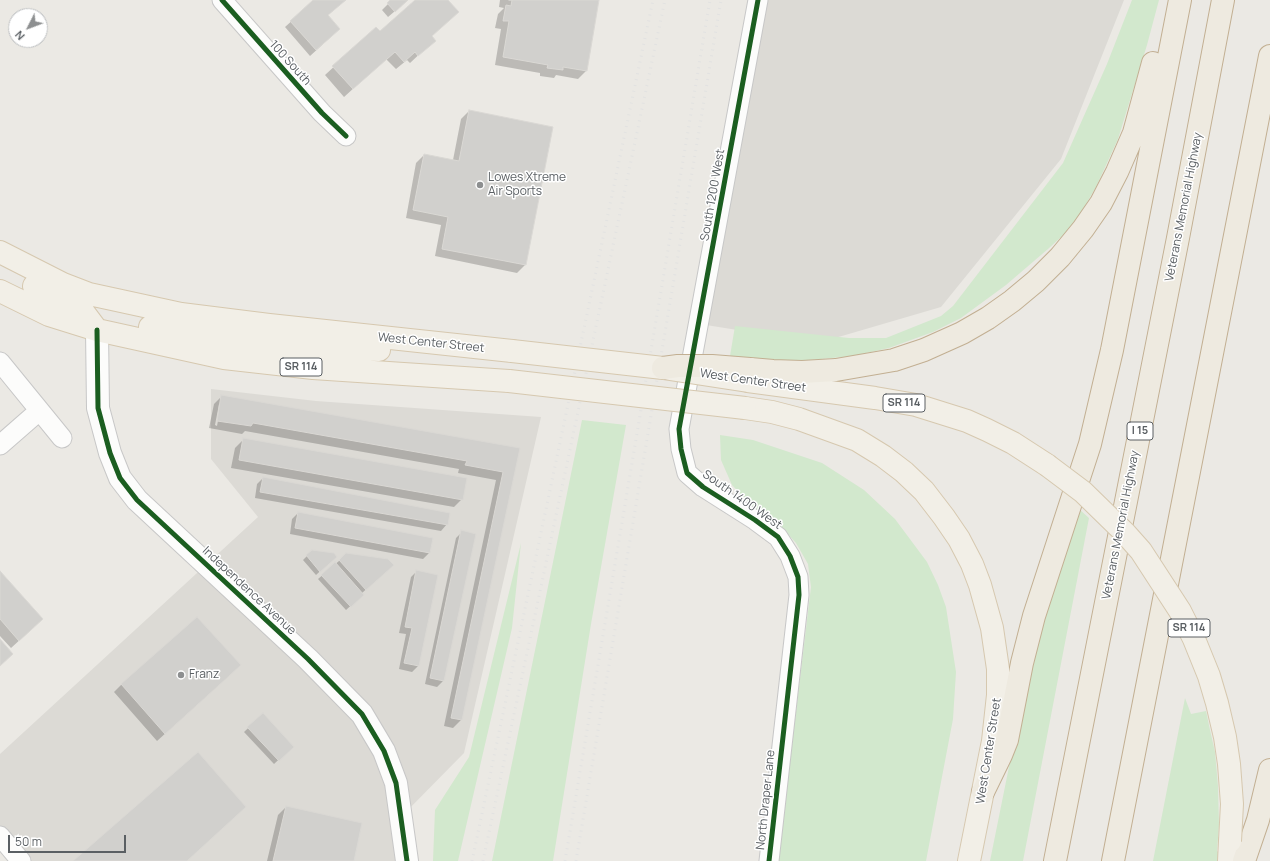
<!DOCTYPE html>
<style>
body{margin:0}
#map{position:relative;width:1270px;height:861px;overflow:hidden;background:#ebe9e4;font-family:Manrope,sans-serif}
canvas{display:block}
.north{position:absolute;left:8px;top:8px;width:40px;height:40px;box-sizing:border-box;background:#fff;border:1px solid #bdbfc1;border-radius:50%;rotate:228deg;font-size:11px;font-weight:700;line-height:16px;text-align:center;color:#5a5f63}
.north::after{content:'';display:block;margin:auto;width:14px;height:18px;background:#8d8f90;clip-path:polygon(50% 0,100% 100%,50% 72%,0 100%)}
.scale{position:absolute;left:8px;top:835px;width:118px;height:18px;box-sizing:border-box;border:2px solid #5a5f63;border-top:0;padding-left:5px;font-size:12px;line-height:14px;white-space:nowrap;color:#5a5f63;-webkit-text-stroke:3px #fff;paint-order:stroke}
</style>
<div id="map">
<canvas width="1270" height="861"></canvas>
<div class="north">N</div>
<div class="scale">50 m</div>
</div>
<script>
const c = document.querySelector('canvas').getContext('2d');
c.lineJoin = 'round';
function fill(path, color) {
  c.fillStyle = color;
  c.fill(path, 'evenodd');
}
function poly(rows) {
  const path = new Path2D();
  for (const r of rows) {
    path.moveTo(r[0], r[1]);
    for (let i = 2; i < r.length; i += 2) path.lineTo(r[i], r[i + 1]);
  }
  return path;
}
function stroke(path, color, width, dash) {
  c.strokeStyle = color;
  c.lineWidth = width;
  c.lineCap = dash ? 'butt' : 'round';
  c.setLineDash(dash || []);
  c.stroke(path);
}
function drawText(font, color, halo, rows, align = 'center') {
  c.font = font + ' Manrope,sans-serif';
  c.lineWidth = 3;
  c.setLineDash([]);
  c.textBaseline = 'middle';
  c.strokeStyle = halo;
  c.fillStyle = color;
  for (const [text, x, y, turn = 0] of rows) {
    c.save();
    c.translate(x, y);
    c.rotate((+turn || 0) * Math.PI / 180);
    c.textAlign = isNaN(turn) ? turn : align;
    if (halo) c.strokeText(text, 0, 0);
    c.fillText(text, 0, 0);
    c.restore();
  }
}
fill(poly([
 [749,0,1124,0,1061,159,941,307,818,343,700,324],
 [211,389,316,401,541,417,464,753,401,817,402,861,21,861,0,837,0,754,258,517,211,459]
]), '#dcdad5');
fill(poly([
 [1132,0,1159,0,1147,45,1118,139,1096,187,1073,226,1048,249,1006,285,961,318,933,332,889,348,853,356,810,360,782,361,730,356,735,326,849,338,886,338,941,316,953,306,1063,163,1107,64],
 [582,420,626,425,591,624,553,861,492,861],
 [720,435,753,440,822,463,864,490,895,519,927,562,938,585,946,607,956,672,953,719,926,861,778,861,811,587,808,564,796,543,775,520,754,508,732,485,721,460],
 [1079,509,1089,518,1023,861,990,861,1016,732,1038,638],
 [521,543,512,628,458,861,433,861,435,810,469,757],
 [1185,698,1191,714,1206,711,1210,730,1215,752,1218,786,1219,825,1217,851,1220,854,1219,861,1153,861]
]), '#d2e8cd');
fill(poly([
 [315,0,345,0,327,16,333,35,310,56,285,27],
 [392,0,408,0,388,17,382,10],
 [416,0,447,0,426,48,410,63,407,60,396,69,386,59,344,97,325,75,376,28,380,32],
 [500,0,598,0,586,71,578,79,556,75,554,78,540,76,540,73,495,65,501,29,495,28,498,14,504,8,499,7],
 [469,111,525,265,517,273,435,256,441,225,406,218,416,163,424,155,453,160,461,119],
 [222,396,519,449,461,720,453,728,444,726,496,480,458,473,459,469,245,431,242,434,209,428,214,404],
 [219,404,221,404,217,426,215,425],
 [243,440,462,499,454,507,231,468,235,448],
 [263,478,447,524,441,531,255,498,257,484],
 [298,513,429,553,423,559,290,534,292,519],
 [462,532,443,681,437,687,425,684,456,538],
 [312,551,332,560,316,575,303,560],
 [346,555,389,569,362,593,359,598,346,610,318,579],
 [417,571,418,666,412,672,399,669,406,634,399,633,411,577],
 [0,573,34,627,11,648,0,636],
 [232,673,157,741,114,692,122,684],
 [263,714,292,747,274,764,244,732],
 [286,807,361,824,353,861,267,861,278,815]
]), '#0003');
const building = poly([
 [313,0,346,0,328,15,340,29,316,50,290,21,313,0],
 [390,0,408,0,395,12,387,3,390,0],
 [415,0,448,0,459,12,432,36,436,41,418,56,415,52,404,62,395,52,353,89,332,66,376,27,380,31,415,0],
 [509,0,599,0,587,71,563,67,563,70,547,68,548,65,503,57,509,21,503,21,506,5,511,6,512,0,509,0],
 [469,110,553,127,526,265,442,249,448,217,413,210,424,154,459,161,469,110],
 [221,395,520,448,462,720,451,718,503,472,465,465,467,461,253,423,251,426,217,421,221,395],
 [243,438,467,478,463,500,239,460,243,438],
 [263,477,450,513,448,525,260,492,263,477],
 [298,512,433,538,430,553,295,528,298,512],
 [461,530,476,534,444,681,430,678,461,530],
 [312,550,334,553,337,557,320,572,306,555,312,550],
 [346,553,388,559,394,565,366,590,339,560,346,553],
 [335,562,364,595,351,607,321,575,335,562],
 [416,570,438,575,419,666,404,663,412,628,405,627,416,570],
 [0,571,43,619,19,641,0,619,0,571],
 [197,617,241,665,165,734,121,684,197,617],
 [0,639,13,654,0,666,0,639],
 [263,713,294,747,279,761,247,727,263,713],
 [198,752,246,807,187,861,73,861,198,752],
 [286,806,362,823,354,861,273,861,286,806]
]);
fill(building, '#d1d0cd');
stroke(building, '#dad8d4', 1);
const minor = poly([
 [222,0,322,113,346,136],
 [758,0,679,429,681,449,687,473,703,487,755,520,778,537,790,556,798,577,799,595,769,861],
 [0,362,62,438],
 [0,445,39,411],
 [0,836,21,861]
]);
const tertiary = poly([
 [97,330,98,408,110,453,120,478,137,500,308,659,362,714,384,751,396,783,407,861]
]);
const primary = poly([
 [0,252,63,284,89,294,181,314,269,325,512,351],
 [34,286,82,310,97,330],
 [0,291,49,315,97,330,224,358,313,368,509,381],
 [150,327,171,331,325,348,379,350],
 [748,381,875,398,916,405,967,421,987,430,1013,443,1047,465],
 [745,408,772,412,799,419,857,440,883,456,904,472,924,491,944,517,959,539,972,564,980,585,992,628,998,669,998,695,993,741,969,861],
 [1229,861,1230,841]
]);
const motorway = poly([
 [750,369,773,371,802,372,836,370,894,360,924,350,962,333,988,318,1012,301,1036,281,1060,257,1083,229,1101,203,1117,172,1134,133,1153,63],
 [983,792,1001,755,1007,740,1022,663,1034,616,1090,444,1112,350,1180,0],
 [1055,861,1178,238,1223,0],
 [1113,861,1270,56],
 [1244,861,1258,820,1270,770]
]);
stroke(minor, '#c7c7c7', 21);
stroke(tertiary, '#c7c7c7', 24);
stroke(primary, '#d6c8af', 24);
stroke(motorway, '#c2af92', 24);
stroke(minor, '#fcfcfb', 19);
stroke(tertiary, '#fcfcfb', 22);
stroke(primary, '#f2efe7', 22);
stroke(motorway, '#eeeae0', 22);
stroke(poly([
 [472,861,653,0],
 [483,861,665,0],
 [565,861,710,0],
 [576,861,721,0]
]), '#e2e2e1', 3, [1, 5]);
const primaryBridge = poly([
 [512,351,663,368,748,381],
 [509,381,745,408],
 [1047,465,1083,492,1125,533,1141,551,1180,611,1194,639,1209,676,1217,703,1225,737,1229,764,1232,804,1230,841]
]);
const motorwayBridge = poly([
 [663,368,678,366,712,366,750,369]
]);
stroke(primaryBridge, '#d6c8af', 24, []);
stroke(motorwayBridge, '#c2af92', 24, []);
stroke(primaryBridge, '#f2efe7', 22);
stroke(motorwayBridge, '#eeeae0', 22);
stroke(poly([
 [222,0,322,113,346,136],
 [758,0,679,429,681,449,687,473,703,487,755,520,778,537,790,556,798,577,799,595,769,861],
 [97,330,98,408,110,453,120,478,137,500,308,659,362,714,384,751,396,783,407,861]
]), '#1b5e20', 5);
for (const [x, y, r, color] of [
 [480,185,4,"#8d8f90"],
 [181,675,4,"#8d8f90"]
]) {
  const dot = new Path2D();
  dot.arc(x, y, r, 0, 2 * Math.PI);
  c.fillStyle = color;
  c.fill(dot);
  stroke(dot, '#fff', 1.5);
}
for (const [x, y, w] of [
 [301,367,42],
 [904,403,42],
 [1140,431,26],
 [1189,628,42]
]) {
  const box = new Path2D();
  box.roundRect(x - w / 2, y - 9, w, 18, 3);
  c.fillStyle = '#fff';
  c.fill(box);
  stroke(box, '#5a5f63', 1);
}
drawText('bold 11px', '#5a5f63', null, [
 ["SR 114",301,367],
 ["SR 114",904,403],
 ["I 15",1140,431],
 ["SR 114",1189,628]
]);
drawText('12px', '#5a5f63', '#fff', [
 ["100 South",290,63,48],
 ["South 1200 West",713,195,-80],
 ["Veterans Memorial Highway",1184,207,-79],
 ["West Center Street",431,343,6],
 ["West Center Street",753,381,8],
 ["South 1400 West",742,500,35],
 ["Veterans Memorial Highway",1121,525,-79],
 ["Independence Avenue",249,591,43],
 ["West Center Street",989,751,-81],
 ["North Draper Lane",766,800,-84]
]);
drawText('12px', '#5a5f63', '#fff', [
 ["Lowes Xtreme",488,178],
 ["Air Sports",488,192],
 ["Franz",189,675]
], 'left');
</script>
